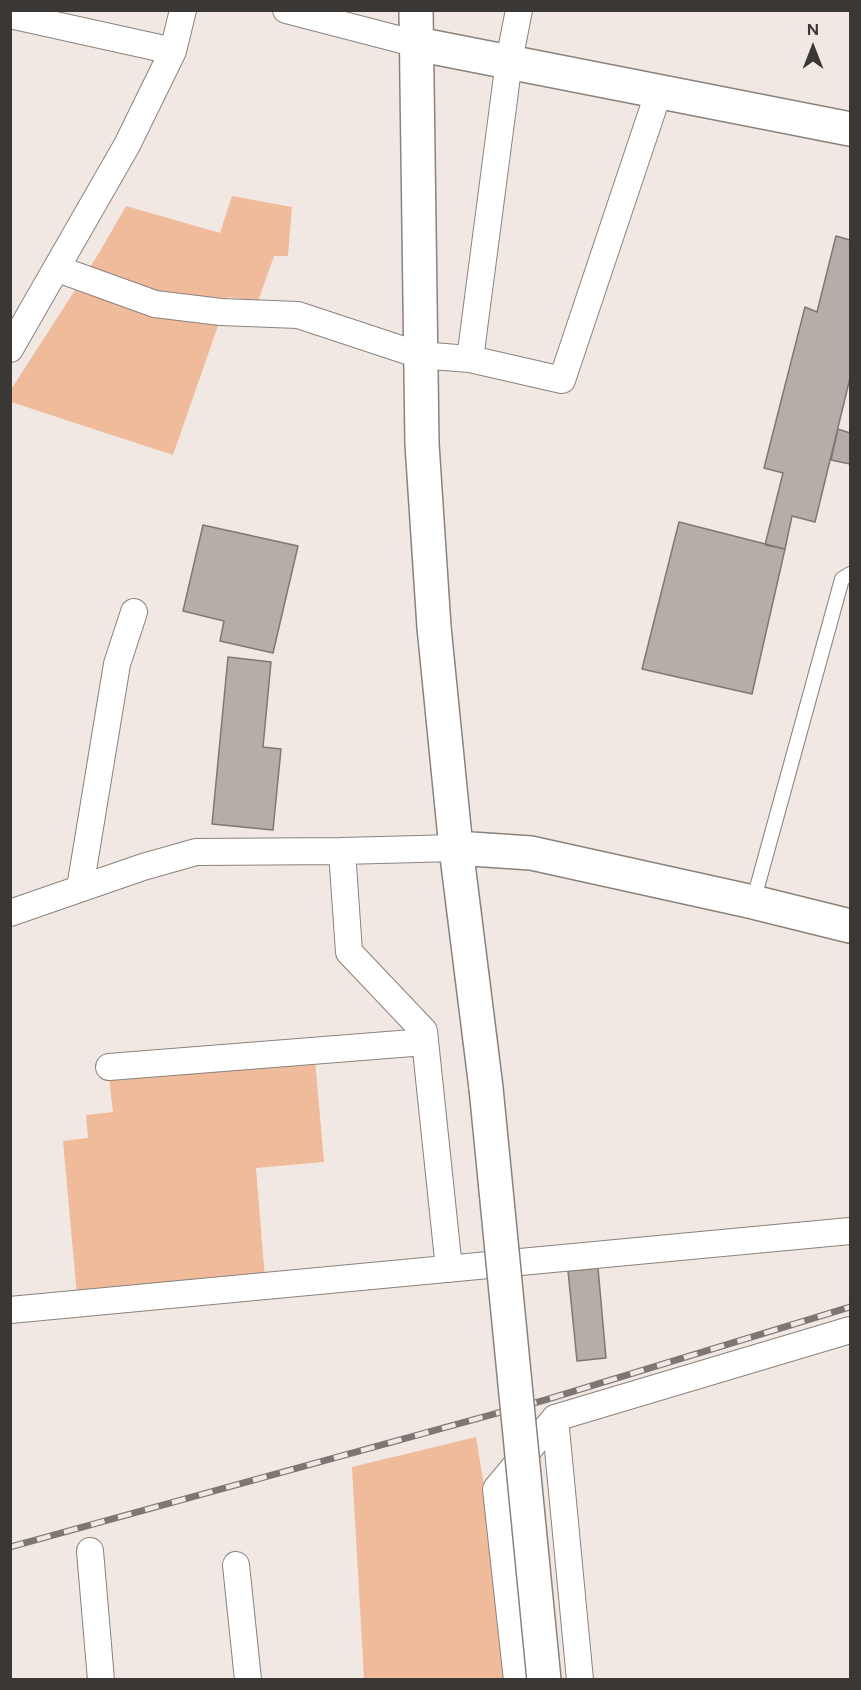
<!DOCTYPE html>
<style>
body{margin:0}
#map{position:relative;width:861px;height:1690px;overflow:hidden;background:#f1e8e3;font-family:Figtree,sans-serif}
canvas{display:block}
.frame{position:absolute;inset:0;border:12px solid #3b3735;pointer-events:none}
.north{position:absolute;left:783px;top:18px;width:60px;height:60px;-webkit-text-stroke:4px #f1e8e3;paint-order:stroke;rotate:0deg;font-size:16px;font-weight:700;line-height:24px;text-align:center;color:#3b3735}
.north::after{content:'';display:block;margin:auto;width:21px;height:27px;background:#3b3735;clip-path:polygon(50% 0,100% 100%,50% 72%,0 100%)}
</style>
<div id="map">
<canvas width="861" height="1690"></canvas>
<div class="frame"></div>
<div class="north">N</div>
</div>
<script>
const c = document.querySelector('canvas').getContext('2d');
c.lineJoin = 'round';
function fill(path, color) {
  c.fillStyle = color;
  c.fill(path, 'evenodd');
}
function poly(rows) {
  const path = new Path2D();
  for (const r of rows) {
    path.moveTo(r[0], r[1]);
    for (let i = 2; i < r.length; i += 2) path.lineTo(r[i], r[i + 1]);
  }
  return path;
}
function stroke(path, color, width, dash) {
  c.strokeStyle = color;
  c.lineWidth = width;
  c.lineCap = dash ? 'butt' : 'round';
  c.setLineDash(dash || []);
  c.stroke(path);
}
fill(poly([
 [232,196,292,207,288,256,274,256,258,301,228,297,173,455,11,402,10,391,99,253,126,206,220,233],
 [315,1060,324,1162,256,1168,265,1279,77,1296,63,1141,88,1138,86,1115,113,1112,109,1078],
 [476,1437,516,1679,364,1679,352,1467]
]), '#f0bb9b');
const building = poly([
 [836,236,850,240,850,378,815,522,792,516,785,549,765,545,783,473,764,468,805,307,817,312,836,236],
 [838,429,850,433,850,464,831,460,838,429],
 [679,522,785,549,752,694,642,669,679,522],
 [203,525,298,546,273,653,220,641,224,621,183,611,203,525],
 [228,657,271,662,263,747,281,749,273,830,212,824,228,657],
 [598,1268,606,1358,577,1361,568,1271,598,1268]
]);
fill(building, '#b5ada8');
stroke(building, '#7f7772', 1.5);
const service = poly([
 [753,902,842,579,850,574]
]);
const minor = poly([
 [286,10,417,44],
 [10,15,173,51],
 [58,269,155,304,221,312,298,315,419,355,470,359,562,380,659,91],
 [10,349,127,145,173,51,183,10],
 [470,359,509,61,519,10],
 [342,851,349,952,424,1031,449,1269],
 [80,888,117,664,134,612],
 [10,913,143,867,196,852,342,851,456,848],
 [109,1067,425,1042],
 [10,1310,850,1231],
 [555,1418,580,1680],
 [90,1551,101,1680],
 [236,1565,248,1680],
 [517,1680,496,1489,555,1418,850,1330]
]);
const tertiary = poly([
 [416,10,422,444,434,627,456,848,486,1088],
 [417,44,850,129],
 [456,848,531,853,753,902,850,926]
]);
stroke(service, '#8a827d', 16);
stroke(minor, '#8a827d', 28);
stroke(tertiary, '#8a827d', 36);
stroke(service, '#fff', 14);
stroke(minor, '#fff', 26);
stroke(tertiary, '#fff', 33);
const rail = poly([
 [10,1547,545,1400,850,1307]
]);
stroke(rail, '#7c7773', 7);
stroke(rail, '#f1e8e3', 4.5, [14]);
const tertiaryBridge = poly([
 [486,1088,544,1680]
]);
stroke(tertiaryBridge, '#8a827d', 36, []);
stroke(tertiaryBridge, '#fff', 33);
</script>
